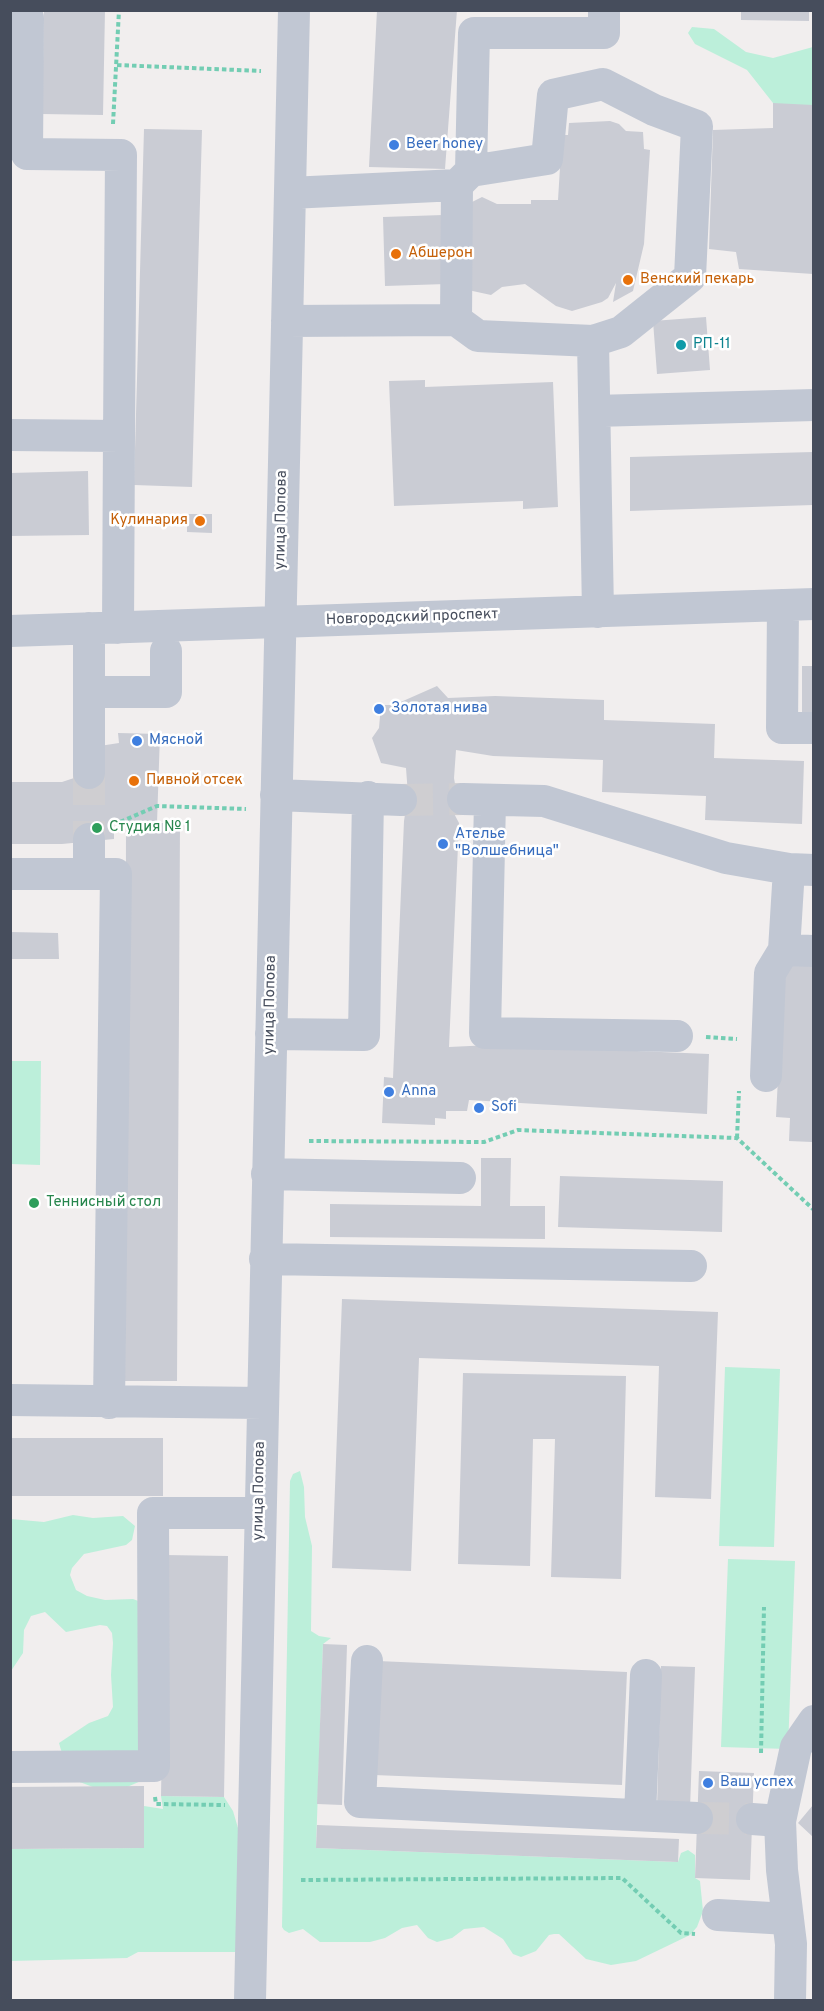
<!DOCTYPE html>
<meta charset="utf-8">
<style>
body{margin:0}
#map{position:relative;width:824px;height:2011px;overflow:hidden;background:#f1eeee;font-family:Overpass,sans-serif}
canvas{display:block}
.frame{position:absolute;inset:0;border:12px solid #464d5c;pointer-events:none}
</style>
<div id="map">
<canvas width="824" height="2011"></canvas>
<div class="frame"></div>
</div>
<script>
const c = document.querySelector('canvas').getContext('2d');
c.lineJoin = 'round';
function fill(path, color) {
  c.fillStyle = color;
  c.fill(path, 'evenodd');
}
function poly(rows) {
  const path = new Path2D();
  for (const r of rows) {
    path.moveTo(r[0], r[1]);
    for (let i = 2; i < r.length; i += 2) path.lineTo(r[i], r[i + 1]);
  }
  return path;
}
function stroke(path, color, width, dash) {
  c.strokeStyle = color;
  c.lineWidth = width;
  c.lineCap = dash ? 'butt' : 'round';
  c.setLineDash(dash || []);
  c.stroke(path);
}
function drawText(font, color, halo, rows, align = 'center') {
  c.font = font + ' Overpass,sans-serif';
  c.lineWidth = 5;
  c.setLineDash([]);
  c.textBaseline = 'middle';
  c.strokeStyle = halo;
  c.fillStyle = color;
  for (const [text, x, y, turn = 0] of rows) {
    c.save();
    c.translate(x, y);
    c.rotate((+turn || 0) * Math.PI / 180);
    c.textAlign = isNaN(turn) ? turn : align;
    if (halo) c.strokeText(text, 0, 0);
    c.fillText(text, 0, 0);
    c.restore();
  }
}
fill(poly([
 [692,27,714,29,746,52,773,58,813,47,813,127,773,103,747,70,695,44,688,33],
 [11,1061,41,1061,40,1165,11,1164],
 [725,1367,780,1369,774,1547,719,1546],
 [300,1471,304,1487,305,1517,312,1546,311,1631,319,1636,331,1638,323,1644,316,1848,678,1862,681,1853,688,1850,695,1855,695,1878,700,1881,703,1911,697,1927,690,1935,636,1961,611,1965,586,1959,559,1934,554,1934,549,1935,536,1951,521,1957,513,1954,503,1939,484,1927,464,1929,452,1938,437,1942,428,1938,417,1925,402,1928,385,1938,370,1942,320,1942,303,1929,289,1933,284,1930,282,1927,290,1481,293,1474],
 [73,1515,93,1518,123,1516,135,1526,132,1540,126,1545,84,1554,72,1568,70,1575,76,1590,87,1596,105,1600,133,1599,141,1602,141,1781,127,1787,93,1787,69,1778,59,1743,89,1723,108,1716,113,1707,111,1675,113,1643,112,1633,107,1626,100,1625,66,1632,45,1612,31,1616,24,1630,23,1653,11,1671,11,1519,44,1522],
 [728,1559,795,1561,788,1749,721,1747],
 [161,1796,224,1797,233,1811,238,1828,240,1863,237,1952,138,1952,127,1958,11,1961,10,1849,144,1848,144,1806,163,1809]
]), '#bcefda');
fill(poly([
 [44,10,105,10,103,115,42,114],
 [377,10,457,10,445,169,369,167],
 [741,10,809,10,809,21,741,20],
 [773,103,813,105,813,274,739,269,736,252,709,249,713,130,773,128],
 [610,121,619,124,626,131,643,132,644,149,650,150,644,244,633,291,613,302,616,283,608,298,602,302,572,311,556,306,525,284,502,287,491,295,468,290,468,204,482,197,497,204,531,204,531,200,558,200,562,135,568,135,569,123],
 [144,129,202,130,192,487,134,485],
 [443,215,446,284,385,286,383,217],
 [706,317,710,370,657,374,653,321],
 [425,380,425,387,553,382,558,507,523,509,523,501,394,506,389,381],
 [813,452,813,505,630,511,630,457],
 [88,471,89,535,10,536,10,473],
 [187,514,212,514,212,533,187,532],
 [802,666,813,666,813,715,802,715],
 [437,686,448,698,495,696,604,700,604,720,715,724,714,758,804,761,802,824,705,820,706,796,602,792,603,760,493,756,456,750,454,778,456,790,449,793,449,804,459,823,449,1047,491,1045,709,1054,707,1114,469,1100,467,1111,446,1111,446,1119,435,1118,435,1125,382,1123,384,1077,393,1078,404,821,408,795,406,768,381,763,372,738,379,728,381,705,394,705],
 [118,733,160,734,157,823,180,823,177,1381,125,1381,126,822,114,822,114,839,62,844,10,844,10,782,62,782,89,773,93,747,119,743],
 [10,932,58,933,59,959,10,959],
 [784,960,813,961,812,1142,789,1141,790,1118,776,1117],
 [481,1158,511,1158,510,1206,545,1206,545,1239,330,1237,330,1204,481,1206],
 [560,1176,723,1181,722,1232,558,1227],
 [342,1299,718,1312,711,1499,655,1497,659,1366,419,1358,411,1571,332,1568],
 [463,1373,626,1376,621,1579,551,1577,555,1439,533,1439,530,1566,458,1564],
 [10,1438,163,1438,163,1496,10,1496],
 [165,1555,228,1556,224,1797,161,1796],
 [323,1644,347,1645,342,1805,317,1804],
 [378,1661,627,1672,622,1785,374,1775],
 [661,1666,695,1667,690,1809,657,1808],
 [699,1771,754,1773,750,1880,695,1878],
 [144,1786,144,1848,10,1849,10,1787],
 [813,1805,813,1837,798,1823],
 [317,1825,679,1839,678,1862,316,1848]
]), '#caccd4');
stroke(poly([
 [89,773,89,839],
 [401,800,463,799],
 [697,1818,752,1819]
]), '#cfced1', 32, [32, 16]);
stroke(poly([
 [117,65,261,71],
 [113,124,119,10],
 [119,829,120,822,157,806,246,809],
 [706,1037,737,1039],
 [737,1138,739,1091],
 [309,1141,484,1142,518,1130,737,1138,814,1210],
 [761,1753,764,1607],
 [155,1797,156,1804,225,1805],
 [301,1880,622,1878,681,1933,695,1934]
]), '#73cdb3', 4, [4.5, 3]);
stroke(poly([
 [10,18,28,18,27,154,121,155,119,436],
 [471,171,474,33,604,33,604,10],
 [456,320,457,185],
 [287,321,456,320,478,336,593,341,621,332,690,277,697,126,654,110,603,84,553,95,547,159,471,171,457,185,290,193],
 [593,341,598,612],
 [595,411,814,405],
 [10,435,119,436,118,628],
 [783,605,782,728,814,728],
 [89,628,89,773],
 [10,631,814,604],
 [89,692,166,692,166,651],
 [276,795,401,800],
 [463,799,544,801,726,858,789,869,814,870],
 [490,801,485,1033,677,1036],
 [789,869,784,950,814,951],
 [10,874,116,874,109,1403],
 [89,874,89,839],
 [271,1034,364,1035,368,797],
 [766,1076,770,973,784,950],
 [267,1174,460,1178],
 [265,1259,691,1266],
 [10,1400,262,1403],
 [367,1661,360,1802,697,1818],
 [10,1767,154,1766,153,1513,259,1513],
 [640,1815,646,1675],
 [752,1819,780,1821],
 [718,1915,788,1919],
 [250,2000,294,10],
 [790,2000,791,1944,782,1870,780,1821,796,1747,814,1721]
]), '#c1c7d3', 32);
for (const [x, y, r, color] of [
 [394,145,6,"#3f7fe0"],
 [396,254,6,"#e8710a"],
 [628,280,6,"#e8710a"],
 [681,345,6,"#0f9aa8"],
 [200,521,6,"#e8710a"],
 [379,709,6,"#3f7fe0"],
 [137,741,6,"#3f7fe0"],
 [134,781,6,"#e8710a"],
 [97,828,6,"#2e9e5b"],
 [443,844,6,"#3f7fe0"],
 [389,1092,6,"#3f7fe0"],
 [479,1108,6,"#3f7fe0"],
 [34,1203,6,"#2e9e5b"],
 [708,1783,6,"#3f7fe0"]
]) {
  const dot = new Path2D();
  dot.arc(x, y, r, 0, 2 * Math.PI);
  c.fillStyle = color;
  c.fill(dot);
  stroke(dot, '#fff', 2);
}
drawText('15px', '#366cbe', '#fff', [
 ["Beer honey",406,145],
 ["Золотая нива",391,709],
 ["Мясной",149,741],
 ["Ателье",455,835],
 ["\"Волшебница\"",455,852],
 ["Anna",401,1092],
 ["Sofi",491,1108],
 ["Ваш успех",720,1783]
], 'left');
drawText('15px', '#c56008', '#fff', [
 ["Абшерон",408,254],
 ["Венский пекарь",640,280],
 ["Кулинария",188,521,"right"],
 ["Пивной отсек",146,781]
], 'left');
drawText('15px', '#0d838f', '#fff', [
 ["РП-11",693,345]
], 'left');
drawText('15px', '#464d5c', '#fff', [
 ["улица Попова",282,520,-89],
 ["Новгородский проспект",412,618,-2],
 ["улица Попова",271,1005,-89],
 ["улица Попова",260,1491,-89]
]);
drawText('15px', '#27864d', '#fff', [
 ["Студия № 1",109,828],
 ["Теннисный стол",46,1203]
], 'left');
</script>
